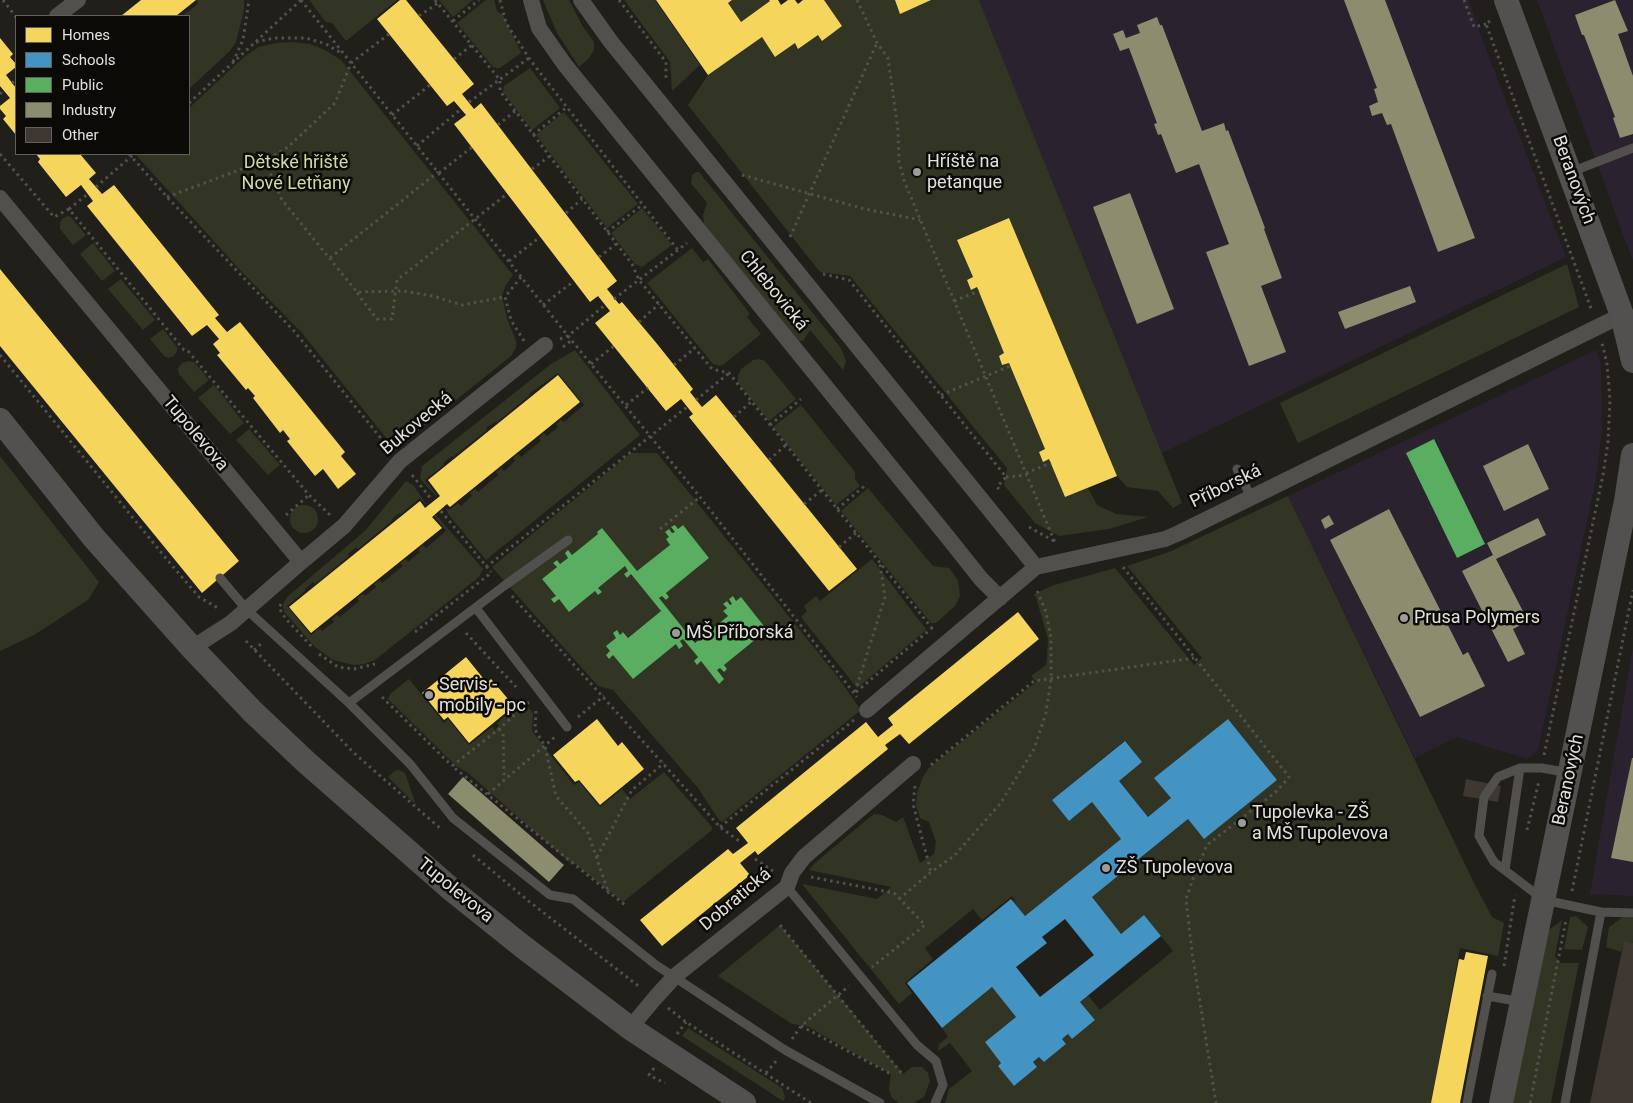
<!DOCTYPE html>
<meta charset="utf-8">
<style>
body{margin:0}
#map{position:relative;width:1633px;height:1103px;overflow:hidden;background:#201f1a;font-family:Roboto,sans-serif}
canvas{display:block}
.legend{position:absolute;left:15px;top:15px;width:175px;height:140px;box-sizing:border-box;background:#0b0a07;border:1px solid #61605b;margin:0;padding:6px 9px;list-style:none;font-size:15px;color:#e1e0da}
.legend li{display:flex;align-items:center;gap:10px;height:25px}
.legend b{width:25px;border:1px solid #61605b}
</style>
<div id="map">
<canvas width="1633" height="1103"></canvas>
<ul class="legend">
<li><b style="height:14px;background:#f6d55c"></b>Homes</li>
<li><b style="height:14px;background:#4393c3"></b>Schools</li>
<li><b style="height:14px;background:#5aae61"></b>Public</li>
<li><b style="height:14px;background:#8c8c6e"></b>Industry</li>
<li><b style="height:14px;background:#3e3732"></b>Other</li>
</ul>
</div>
<script>
const c = document.querySelector('canvas').getContext('2d');
c.lineJoin = 'round';
function fill(path, color) {
  c.fillStyle = color;
  c.fill(path, 'evenodd');
}
function poly(rows) {
  const path = new Path2D();
  for (const r of rows) {
    if (r.length === 3) {
      path.moveTo(r[0] + r[2], r[1]);
      path.arc(r[0], r[1], r[2], 0, 2 * Math.PI);
      continue;
    }
    path.moveTo(r[0], r[1]);
    for (let i = 2; i < r.length; i += 2) path.lineTo(r[i], r[i + 1]);
  }
  return path;
}
function stroke(path, color, width, dash) {
  c.strokeStyle = color;
  c.lineWidth = width;
  c.lineCap = dash ? 'butt' : 'round';
  c.setLineDash(dash || []);
  c.stroke(path);
}
function drawText(font, color, halo, rows, align = 'center') {
  c.font = font + ' Roboto,sans-serif';
  c.lineWidth = 5;
  c.setLineDash([]);
  c.textBaseline = 'middle';
  c.strokeStyle = halo;
  c.fillStyle = color;
  for (const [text, x, y, turn = 0] of rows) {
    c.save();
    c.translate(x, y);
    c.rotate((+turn || 0) * Math.PI / 180);
    c.textAlign = isNaN(turn) ? turn : align;
    if (halo) c.strokeText(text, 0, 0);
    c.fillText(text, 0, 0);
    c.restore();
  }
}
fill(poly([
 [979,0,1469,0,1480,33,1566,257,1162,453],
 [1537,0,1633,0,1633,260,1631,256],
 [1596,350,1601,364,1602,430,1596,479,1538,751,1527,759,1457,737,1415,758,1288,496],
 [1633,647,1633,896,1590,894]
]), '#2b222f');
fill(poly([
 [197,0,244,0,244,10,236,42,230,51,189,89,189,16,182,16,198,4],
 [309,0,397,0,346,41,332,23,326,22],
 [439,0,473,0,453,17],
 [486,0,494,0,497,11,503,15,521,53,500,68,495,68,492,66,457,23],
 [543,0,569,0,582,25,594,42,594,50,589,58,579,67,557,33],
 [624,0,655,0,700,65,672,91,670,62],
 [732,0,769,0,770,1,741,22,728,3],
 [824,0,895,0,900,13,931,0,979,0,1182,503,1173,508,1158,491,1127,487,1117,476,1009,218,957,240,973,277,967,280,971,290,977,287,1004,353,999,356,1002,365,1009,363,1045,449,1039,452,1043,461,1049,459,1065,497,1088,488,1097,505,1116,514,1148,517,1109,529,1059,536,1035,523,1004,485,1007,468,850,276,820,272,688,105,708,75,762,37,776,57,795,43,799,48,818,35,822,40,842,26],
 [293,42,310,44,325,50,341,60,513,275,506,285,502,296,507,318,516,341,516,348,511,356,395,449,302,333,240,270,137,156,139,154,189,154,189,108,244,57,259,47,276,43],
 [530,68,560,108,532,130,503,92,504,86],
 [564,112,638,204,607,228,536,135],
 [696,172,699,172,841,348,846,361,843,370,810,330,803,341,799,341,704,224,703,215,707,203,691,183,692,175],
 [642,208,672,245,642,267,635,264,611,233],
 [67,216,71,217,86,235,73,245,60,229,60,223,62,219],
 [93,243,115,271,102,281,80,254],
 [692,248,703,262,708,259,750,314,747,317,761,334,724,364,720,366,713,364,647,283],
 [1567,264,1579,307,1298,443,1280,403],
 [121,279,155,320,143,330,108,289],
 [163,329,177,347,177,351,174,356,169,358,164,356,150,339],
 [575,350,640,435,486,560,449,515,445,508,449,510,458,503,461,506,472,496,470,493,475,489,478,492,498,475,496,472,501,468,504,471,515,461,513,458,518,454,521,457,541,441,539,438,544,433,547,436,558,427,556,424,561,420,564,422,584,405,558,373,529,394,530,395,496,423,495,422,486,428,487,430,453,457,452,456,443,463,444,465,425,480,437,495,436,496,420,479,422,466,551,364],
 [759,359,765,361,796,399,769,421,738,383,738,375,741,369,753,360],
 [188,361,194,362,209,380,194,392,179,374,178,368,182,363],
 [214,385,244,423,230,434,198,398],
 [801,405,855,472,855,479,860,486,836,505,773,427],
 [249,429,280,465,268,475,236,440],
 [631,453,657,453,837,676,861,710,722,822,719,820,698,788,613,690,598,686,492,567],
 [675,525,678,529,683,525,709,558,666,593,669,597,666,600,662,596,659,598,695,643,728,616,724,611,727,608,723,604,727,601,730,605,732,604,729,599,732,596,736,601,741,597,724,665,727,669,724,672,720,668,717,670,724,679,719,683,701,661,696,664,694,661,698,657,683,639,680,641,683,646,679,648,676,644,633,679,613,655,609,658,610,651,616,638,617,631,620,635,624,632,628,638,661,611,631,574,627,578,624,574,628,571,625,566,598,588,602,592,599,595,595,591,569,611,559,599,552,599,556,596,542,579,557,567,553,562,557,560,560,564,568,558,565,553,568,551,572,555,598,534,602,528,637,571,670,545,666,539,669,537,669,529,672,533,675,532,671,528],
 [0,456,99,582,88,600,34,635,0,651],
 [406,481,413,485,426,504,425,504,420,498,401,514,399,513,391,520,392,521,358,549,356,547,348,554,349,556,315,584,313,582,305,589,305,591,287,606,311,635,320,628,322,631,334,622,332,619,337,615,340,617,359,601,357,598,363,594,365,596,376,587,374,584,380,580,382,583,403,566,400,563,406,559,408,562,420,552,418,550,423,545,426,548,446,531,434,516,436,515,483,569,479,577,375,660,364,664,354,665,333,660,315,647,284,612,283,604,287,597,365,531],
 [868,488,933,566,949,568,958,580,960,596,955,606,936,623,931,623,841,511],
 [1288,496,1474,883,1492,917,1504,923,1498,956,1460,948,1431,1103,945,1103,949,1089,972,1071,950,1043,938,1051,939,1044,948,1037,942,1028,992,987,1016,1017,985,1042,1001,1063,998,1066,1014,1086,1037,1067,1033,1062,1039,1057,1044,1062,1066,1044,1062,1039,1068,1034,1072,1039,1095,1020,1080,1002,1088,995,1100,1010,1173,951,1144,915,1121,934,1092,897,1188,819,1204,838,1277,780,1228,719,1155,778,1171,798,1148,817,1119,781,1124,741,1052,800,1069,821,1092,802,1121,839,1025,916,1013,901,1015,900,1012,896,982,920,973,909,925,948,933,959,905,983,912,993,899,1004,802,884,877,899,891,887,809,870,815,863,870,817,875,814,882,815,896,822,903,817,920,863,934,854,936,842,929,822,920,818,916,805,917,793,923,777,928,769,1036,682,1031,676,1046,665,1047,659,1048,639,1036,597,1033,595,1051,586,1115,568,1194,665,1202,658,1127,566,1169,552],
 [304,519,14],
 [872,559,926,629,925,631,857,688,801,617,807,611,804,606,816,596,820,601],
 [409,679,444,723,448,719,469,745,492,727,495,730,499,726,497,723,516,707,519,709,525,703,533,713,532,731,574,785,579,782,600,807,622,789,630,799,664,772,712,827,712,830,623,902,575,864,568,861,468,773,456,766,388,699,390,694],
 [399,770,405,773,415,802,413,802,388,777,395,771],
 [1576,916,1588,927,1582,950,1564,949,1570,917],
 [1623,917,1633,918,1633,943,1624,941,1621,952,1606,947,1609,927],
 [1562,920,1555,956,1561,963,1579,963,1551,1103,1511,1103,1546,932],
 [780,925,903,1074,912,1067,922,1067,928,1073,930,1081,924,1097,914,1103,899,1103,892,1098,889,1090,891,1074,807,1026,792,1024,718,976],
 [688,1028,782,1088,785,1097,783,1101,682,1036]
]), '#323524');
fill(poly([
 [141,0,196,0,176,16,121,16],
 [400,0,406,0,474,84,462,94,474,109,481,103,617,281,607,289,619,304,622,302,658,345,693,389,690,392,702,407,716,395,857,569,829,591,689,417,693,414,681,399,666,411,595,323,610,311,598,296,590,302,454,124,466,115,454,101,447,106,377,19],
 [656,0,732,0,728,3,741,22,770,1,769,0,778,0,781,5,788,0,795,0,798,4,803,0,824,0,842,26,822,41,818,35,798,49,795,43,775,57,762,37,708,75],
 [895,0,931,0,900,14],
 [0,38,13,54,10,57,16,64,16,67,6,75,16,88,16,135,3,119,6,116,0,109,0,106,10,98,0,86],
 [36,154,80,154,96,173,89,179,102,194,114,185,219,315,215,318,227,332,240,322,345,452,341,456,356,474,338,489,323,469,315,476,287,441,290,439,283,430,280,433,253,398,255,396,248,388,246,390,217,355,220,353,213,344,219,339,207,325,192,336,87,206,93,201,81,185,66,197,38,162,40,159],
 [1009,218,1117,476,1065,497,1049,459,1043,462,1039,452,1045,449,1009,363,1002,365,999,356,1004,353,977,287,971,290,967,280,973,277,957,240],
 [0,269,239,561,202,593,0,346],
 [558,375,580,402,450,507,447,504,432,517,442,528,311,633,289,607,420,501,425,508,440,496,428,480],
 [1018,612,1039,639,909,744,900,734,885,745,888,749,758,855,755,851,740,863,750,875,662,946,640,920,728,849,733,854,748,843,736,828,866,722,878,737,893,725,888,718],
 [466,657,487,683,491,679,514,706,469,743,448,717,444,720,422,693],
 [597,719,618,746,622,742,644,769,600,805,579,780,575,782,553,755],
 [1466,952,1488,956,1460,1103,1431,1103,1459,959,1464,960]
]), '#f6d55c');
fill(poly([
 [1228,719,1277,780,1204,839,1188,819,1092,897,1121,934,1144,915,1161,936,1080,1002,1095,1020,1072,1039,1068,1034,1062,1039,1066,1044,1044,1062,1039,1057,1033,1062,1037,1067,1014,1086,998,1066,1001,1063,985,1042,1016,1017,992,987,942,1028,907,983,1011,899,1025,916,1121,839,1092,802,1069,821,1052,800,1125,741,1142,762,1119,781,1148,817,1171,798,1154,778],
 [1065,919,1094,955,1040,997,1016,967,1047,943,1042,937]
]), '#4393c3');
fill(poly([
 [1434,439,1485,544,1457,558,1406,453],
 [675,525,678,529,683,525,709,558,666,593,669,597,666,600,662,596,659,598,695,643,728,616,723,611,727,608,723,604,727,601,730,605,732,604,729,599,733,596,736,601,741,597,767,630,724,665,727,669,724,672,720,668,717,670,724,679,719,684,701,661,697,665,694,661,698,657,683,639,680,641,683,646,679,649,676,644,633,679,613,655,609,659,606,655,610,651,606,646,616,638,613,633,617,630,620,635,623,632,628,638,661,611,631,574,627,578,624,574,628,571,625,566,598,588,602,592,598,595,595,591,569,612,559,599,554,603,551,599,556,596,542,579,557,567,553,563,557,560,560,564,568,558,565,553,568,550,572,555,598,534,597,532,602,528,637,571,670,545,666,539,669,537,665,532,669,529,672,533,675,532,671,527]
]), '#5aae61');
fill(poly([
 [1344,0,1385,0,1475,238,1438,252,1391,124,1387,125,1382,113,1372,116,1369,106,1378,102,1374,89,1377,88],
 [1615,0,1628,31,1618,34,1633,76,1633,134,1620,138,1613,118,1615,117,1584,35,1582,35,1575,15],
 [1157,17,1160,25,1162,25,1202,131,1224,123,1226,131,1228,130,1265,228,1264,229,1282,278,1261,286,1286,352,1249,366,1206,252,1229,244,1199,164,1176,173,1161,134,1158,135,1154,124,1157,123,1129,48,1120,51,1113,34,1123,30,1126,38,1140,33,1137,25],
 [1130,193,1174,309,1137,324,1093,207],
 [1410,286,1416,302,1345,329,1338,312],
 [1528,444,1549,489,1504,511,1483,466],
 [1389,509,1463,655,1468,652,1485,686,1420,717,1330,540],
 [1329,515,1334,524,1325,529,1321,520],
 [1538,518,1546,535,1496,559,1528,621,1513,629,1525,654,1508,662,1462,571,1493,555,1487,543],
 [1632,758,1633,758,1633,862,1611,858],
 [463,777,564,865,549,882,448,794]
]), '#8c8c6e');
fill(poly([
 [1466,779,1501,786,1498,802,1463,796],
 [1624,941,1633,943,1633,1103,1590,1103]
]), '#3e3732');
stroke(poly([
 [3,0,16,17],
 [301,0,568,336,700,497,857,697],
 [435,0,500,80,500,91,632,264,639,280,712,369,729,373,935,632],
 [500,0,506,23,531,61,678,250],
 [619,0,666,62,666,81],
 [857,0,877,43,888,58,898,130,899,162,905,183,1056,545],
 [1464,0,1474,27,1486,24],
 [419,16,438,3],
 [453,21,479,0],
 [1490,21,1486,24,1592,311],
 [389,34,351,63,335,103,288,147,266,160,272,178,282,200,357,292,403,291,433,296,462,305,505,297],
 [256,42,274,38,306,38,326,44,341,53],
 [454,59,472,45],
 [233,62,243,40,249,0],
 [12,83,16,80],
 [0,94,4,90],
 [469,102,529,58],
 [189,103,301,0],
 [392,115,430,85],
 [498,125,515,111],
 [533,135,567,107],
 [417,146,461,109],
 [0,154,54,217,69,209,184,350,188,351,309,495,330,515],
 [129,154,167,197,294,331,388,447],
 [532,169,550,156],
 [439,173,472,147],
 [742,175,865,209,920,220],
 [96,187,134,154],
 [167,197,266,160],
 [69,209,88,194],
 [566,213,582,199],
 [607,232,642,205],
 [790,237,877,43],
 [599,257,616,244],
 [330,258,438,172],
 [509,261,540,237],
 [823,274,849,280,1006,477,997,487,999,489],
 [521,277,505,297,511,320,524,341],
 [357,293,377,319,392,319,397,280,507,194],
 [614,299,687,243],
 [954,301,979,291],
 [543,305,574,281],
 [639,322,659,304],
 [560,339,568,336,605,305],
 [563,347,572,340],
 [0,355,169,562,199,597,218,608],
 [591,364,614,346],
 [674,365,695,348],
 [941,395,1010,366],
 [696,400,729,373],
 [626,405,648,388],
 [734,417,751,402],
 [770,425,801,399],
 [769,460,786,445],
 [1026,473,1051,463],
 [412,475,432,500],
 [1006,477,1027,475],
 [804,504,822,490],
 [837,509,867,484],
 [441,511,491,572],
 [286,515,309,495],
 [1029,527,1054,541],
 [660,529,700,497],
 [839,547,856,533],
 [486,567,687,407],
 [1123,567,1289,777,1277,791,1207,845,1194,876,1186,899,1192,952,1216,1103],
 [512,596,720,827,739,841],
 [281,604,279,608,286,619,313,648],
 [415,632,491,573],
 [466,633,516,687],
 [246,641,354,753,441,829],
 [254,650,263,642],
 [319,654,338,667,354,669,375,664],
 [855,692,885,597,880,564],
 [856,692,932,628],
 [382,697,452,766],
 [529,702,499,729,452,766,625,905],
 [536,711,535,730,545,746,556,796,588,833,609,894],
 [578,717,604,696],
 [499,729,503,733,504,779],
 [1544,755,1603,475,1608,442,1610,400,1607,364,1602,343],
 [931,765,1034,681,1194,658],
 [915,786,913,804,931,872],
 [488,794,556,736],
 [720,827,854,720],
 [1527,830,1539,781],
 [473,855,531,903,641,988],
 [597,857,632,790,664,763],
 [755,859,773,871],
 [811,877,894,893,925,925,872,967],
 [1572,891,1633,590],
 [899,899,931,872,954,856,1000,804,1034,749,1046,713,1051,679,1051,638,1046,612,1036,588],
 [780,925,903,1075],
 [1504,966,1515,895],
 [668,1008,686,1022,811,1103],
 [801,1026,891,1074],
 [677,1034,686,1022],
 [792,1039,801,1026,849,986],
 [654,1068,649,1075,665,1083],
 [766,1073,777,1060],
 [1530,1103,1566,920]
]), '#52514f', 3, [2.5, 4]);
stroke(poly([
 [1571,172,1633,148],
 [1237,469,1251,497],
 [220,578,247,610,349,703,410,764,453,818,550,895,573,899,656,965,785,1050,880,1103],
 [476,608,567,727],
 [349,703,504,586,568,540],
 [1569,773,1542,768,1520,768,1498,777,1484,797,1479,836,1494,862,1544,900,1601,912,1633,913],
 [1505,870,1520,768],
 [787,887,917,1045,936,1061,943,1085,935,1103],
 [1487,996,1522,1002],
 [1467,1103,1492,974],
 [1565,1103,1601,912]
]), '#52504d', 9);
stroke(poly([
 [531,0,539,28,565,65,950,540,981,579,1000,598],
 [581,0,611,42,1036,567],
 [57,16,78,0],
 [0,198,301,562,231,623,192,648],
 [301,562,344,526,400,461,545,345],
 [867,710,1036,567,1165,539,1179,533,1622,315],
 [630,1028,655,998,675,976,787,887,792,873,804,857,913,764]
]), '#52504d', 16);
stroke(poly([
 [1506,0,1622,315,1633,361],
 [0,420,94,538,192,648,253,712,306,762,452,890,522,946,630,1028,744,1103],
 [1501,1103,1626,501,1633,455]
]), '#525150', 24);
for (const [x, y, r, color] of [
 [917,172,5,"#9d9c97"],
 [1404,618,5,"#9d9c97"],
 [676,633,5,"#9d9c97"],
 [429,695,5,"#9d9c97"],
 [1242,823,5,"#9d9c97"],
 [1106,868,5,"#9d9c97"]
]) {
  const dot = new Path2D();
  dot.arc(x, y, r, 0, 2 * Math.PI);
  c.fillStyle = color;
  c.fill(dot);
  stroke(dot, '#0b0a07', 2);
}
drawText('18px', '#e1e0da', '#0b0a07', [
 ["Hříště na",927,162],
 ["petanque",927,183],
 ["Prusa Polymers",1414,618],
 ["MŠ Příborská",686,633],
 ["Servis -",439,685],
 ["mobily - pc",439,706],
 ["Tupolevka - ZŠ",1252,813],
 ["a MŠ Tupolevova",1252,834],
 ["ZŠ Tupolevova",1116,868]
], 'left');
drawText('18px', '#d0dc9e', '#0b0a07', [
 ["Dětské hřiště",296,163],
 ["Nové Letňany",296,184]
]);
drawText('18px', '#e1e0da', '#0b0a07', [
 ["Beranových",1573,180,70],
 ["Chlebovická",773,291,51],
 ["Bukovecká",417,424,-40],
 ["Tupolevova",195,434,50],
 ["Příborská",1226,487,-26],
 ["Beranových",1569,780,-78],
 ["Tupolevova",455,891,39],
 ["Dobratická",736,900,-40]
]);
</script>
